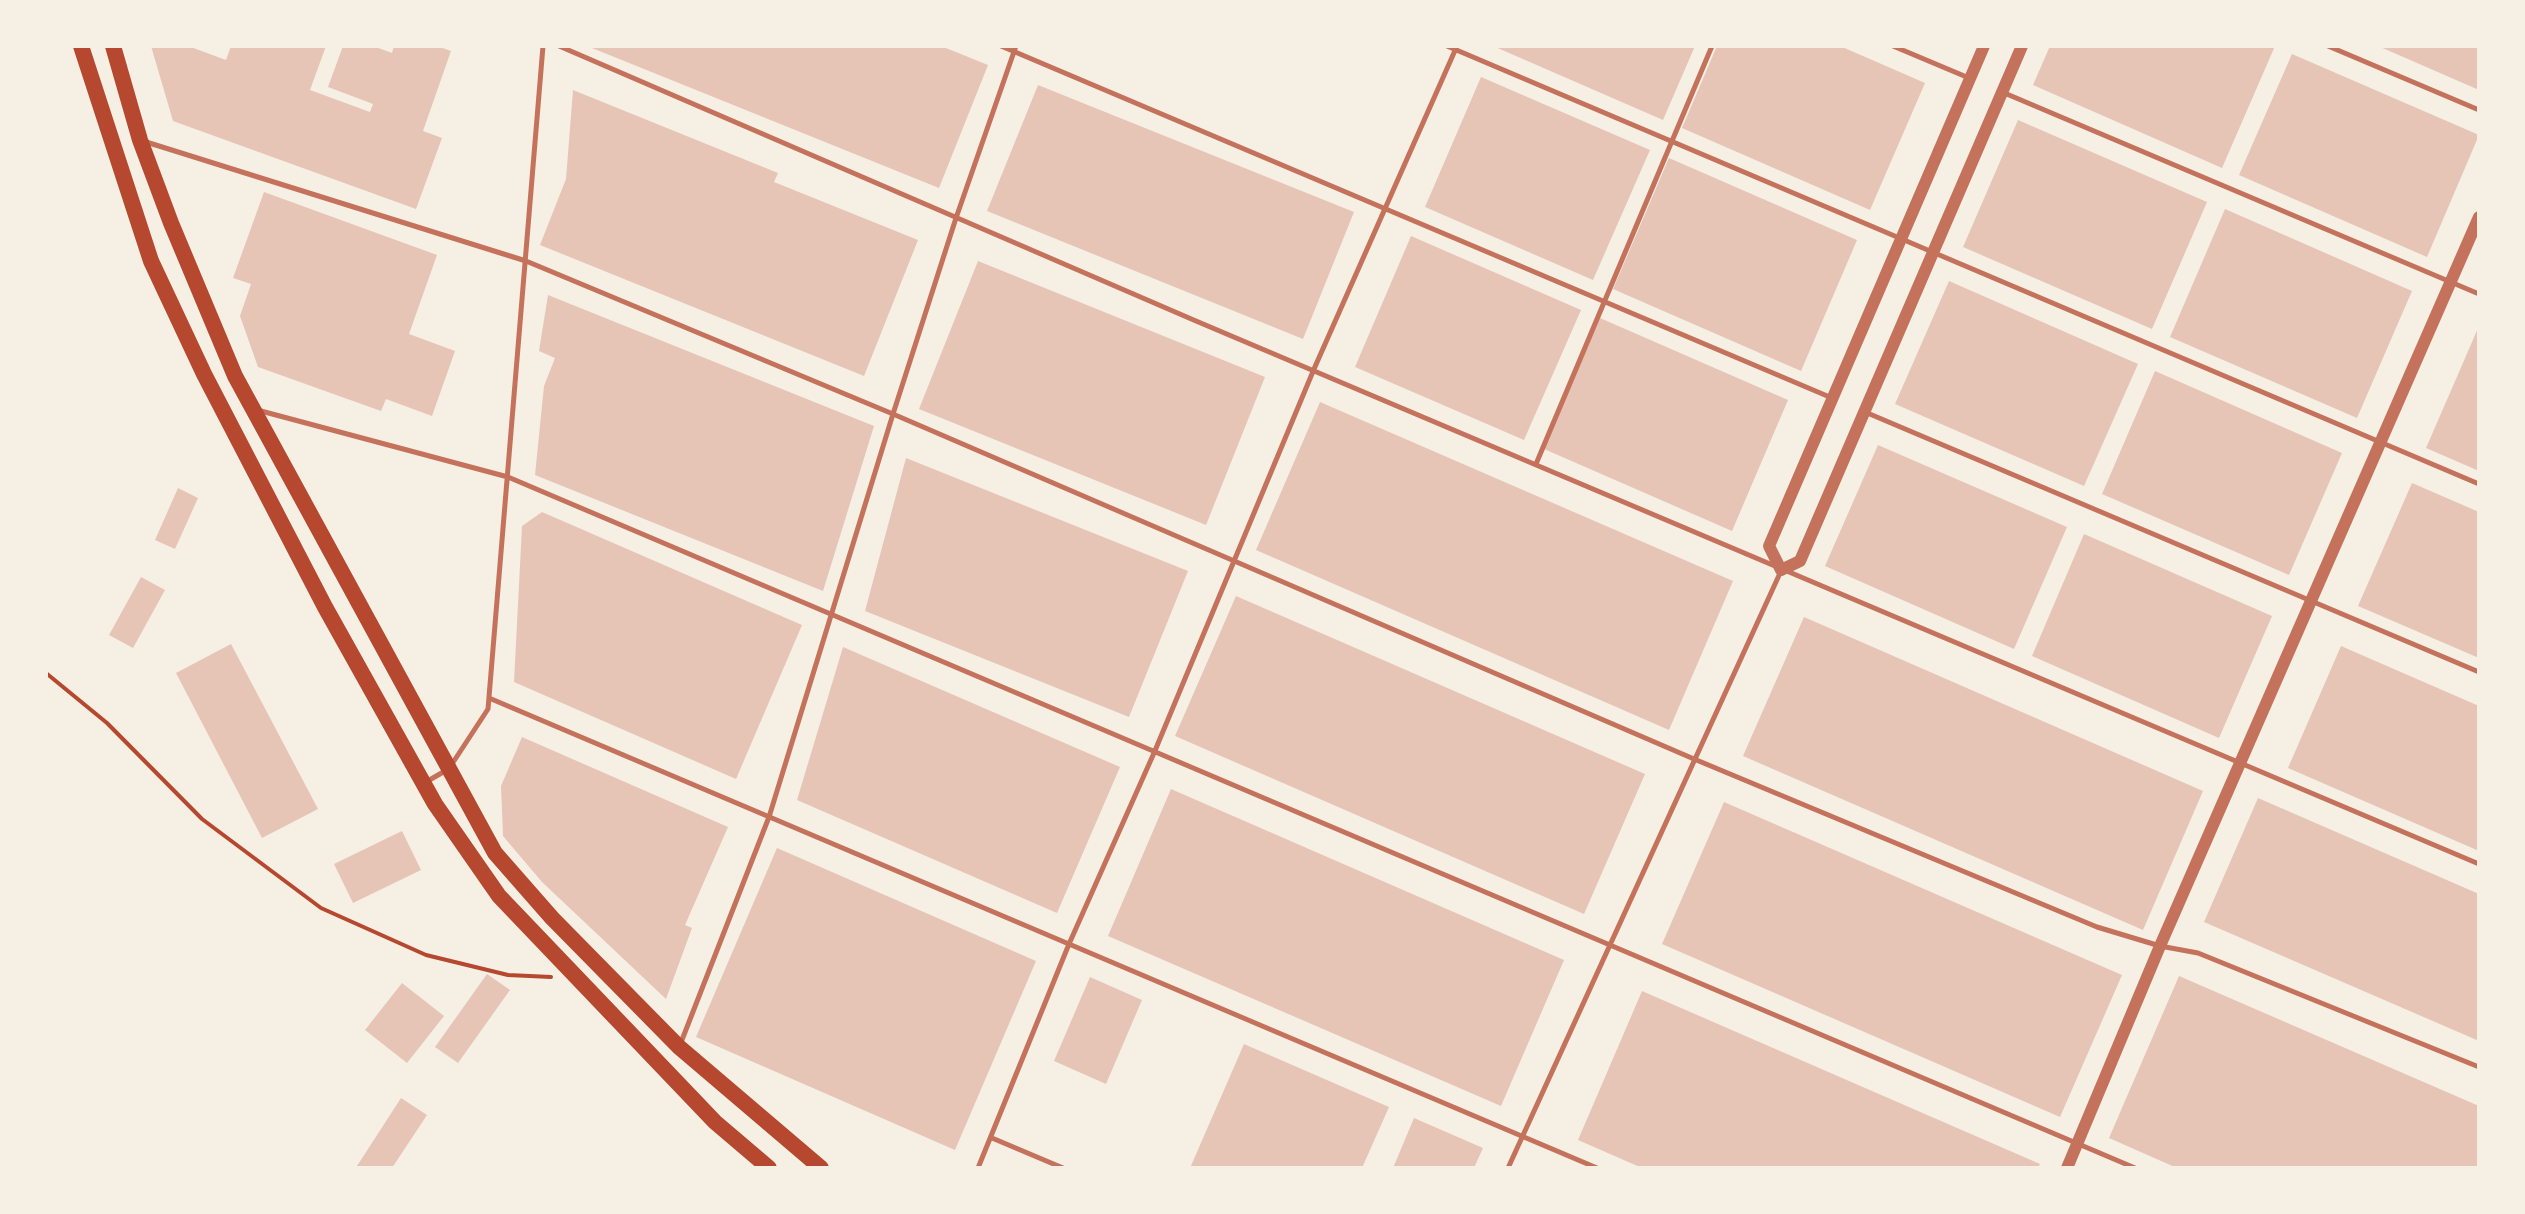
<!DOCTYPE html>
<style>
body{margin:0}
#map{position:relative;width:2525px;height:1214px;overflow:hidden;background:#f6efe4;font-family:Jost,sans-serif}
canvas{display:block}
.frame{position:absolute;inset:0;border:48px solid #f6efe4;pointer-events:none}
</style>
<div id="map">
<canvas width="2525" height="1214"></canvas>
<div class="frame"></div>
</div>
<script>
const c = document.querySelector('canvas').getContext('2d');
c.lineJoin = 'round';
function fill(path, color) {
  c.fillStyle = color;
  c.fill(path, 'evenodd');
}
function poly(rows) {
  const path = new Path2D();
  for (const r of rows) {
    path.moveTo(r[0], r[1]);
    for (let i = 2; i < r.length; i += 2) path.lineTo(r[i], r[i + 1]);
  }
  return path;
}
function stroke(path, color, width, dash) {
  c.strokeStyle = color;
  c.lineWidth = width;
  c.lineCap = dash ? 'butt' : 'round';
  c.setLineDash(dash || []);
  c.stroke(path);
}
fill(poly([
 [151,46,188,46,226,60,231,46,326,46,310,90,370,112,373,104,328,87,343,46,373,46,392,53,394,46,437,46,451,51,423,131,442,138,416,209,173,121],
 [587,46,941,46,988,65,939,188],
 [1493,46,1695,46,1663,120],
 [1717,46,1840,46,1925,83,1870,210,1682,128],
 [2050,46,2275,46,2222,168,2033,85],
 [2378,46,2479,46,2479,90],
 [2292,54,2479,135,2427,257,2239,175],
 [1481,77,1650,150,1593,280,1425,207],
 [1038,85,1354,212,1303,339,987,211],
 [573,90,778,173,774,182,918,240,864,376,540,245,566,179],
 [2018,120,2207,202,2152,329,1963,247],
 [1669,158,1857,240,1801,371,1613,289],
 [264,192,437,255,409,334,455,351,432,416,386,399,381,411,258,367,240,316,251,284,233,278],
 [2225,209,2412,291,2357,418,2170,337],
 [1411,236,1581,310,1524,440,1355,367],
 [978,261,1265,377,1206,525,919,409],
 [1949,281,2138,364,2084,486,1895,404],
 [548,295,874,426,823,591,535,475,544,386,555,358,539,351],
 [1600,318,1788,400,1732,531,1544,449],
 [2479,326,2479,471,2426,448],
 [2155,371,2342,453,2289,575,2102,494],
 [1320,402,1733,581,1669,730,1256,550],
 [1878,445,2067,527,2014,649,1825,566],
 [906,458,1188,571,1129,717,865,611],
 [2412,483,2479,512,2479,658,2358,606],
 [178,488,198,498,175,549,155,540],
 [542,512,802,625,736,779,514,682,522,526],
 [2084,534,2272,616,2219,738,2032,656],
 [141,577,165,590,133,648,109,635],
 [1236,596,1645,774,1584,914,1175,736],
 [1804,617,2203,791,2143,930,1743,756],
 [231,644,318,809,262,838,176,673],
 [2341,646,2479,706,2479,851,2288,768],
 [843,647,1120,767,1057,913,797,800],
 [522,737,728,827,685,925,692,928,666,999,542,882,503,836,501,786],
 [1171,789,1564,960,1501,1106,1108,936],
 [2258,798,2479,894,2479,1041,2204,922],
 [1724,802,2122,975,2060,1117,1662,944],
 [402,831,421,870,353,903,334,864],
 [777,848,1036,961,955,1150,696,1037],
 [487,974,510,990,458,1063,435,1047],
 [2179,976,2479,1106,2479,1168,2177,1168,2109,1138],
 [1090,977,1142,1000,1106,1084,1054,1061],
 [402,983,444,1016,407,1063,365,1030],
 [1642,991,2040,1164,2038,1168,1642,1168,1578,1140],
 [1244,1044,1389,1107,1362,1168,1190,1168],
 [401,1098,427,1115,392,1168,360,1168,357,1166],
 [1414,1118,1483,1148,1474,1168,1393,1168]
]), '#e6c5b7');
stroke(poly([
 [46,673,107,723,202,819,321,908,426,955,508,975,551,977]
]), '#b5482f', 4);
stroke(poly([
 [559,46,1196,321,2479,864],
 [1001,46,1832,398],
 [1447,46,2479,484],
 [1893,46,1969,78],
 [2328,46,2479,110],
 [2002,92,2479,294],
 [143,141,526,261,893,414,1694,759,2097,927,2160,946,2198,953,2479,1067],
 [261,411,508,477,2135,1168],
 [1865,412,2479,672],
 [1536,464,1712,46],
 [489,698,1597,1168],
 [452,764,488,709,543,46],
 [426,782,445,771],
 [680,1045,769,817,893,414,956,218,1016,46],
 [992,1138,1063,1168],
 [978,1168,1069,944,1154,753,1314,369,1457,46],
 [1508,1168,1781,571]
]), '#c5725c', 5);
stroke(poly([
 [1984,46,1769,546,1781,570,1800,561,2022,46],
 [2067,1168,2160,946,2479,217]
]), '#c5725c', 12);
stroke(poly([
 [81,46,151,261,204,374,325,607,435,804,499,896,715,1122,769,1168],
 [113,46,140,140,171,223,235,376,495,853,552,918,679,1047,821,1168]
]), '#b5482f', 16);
</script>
